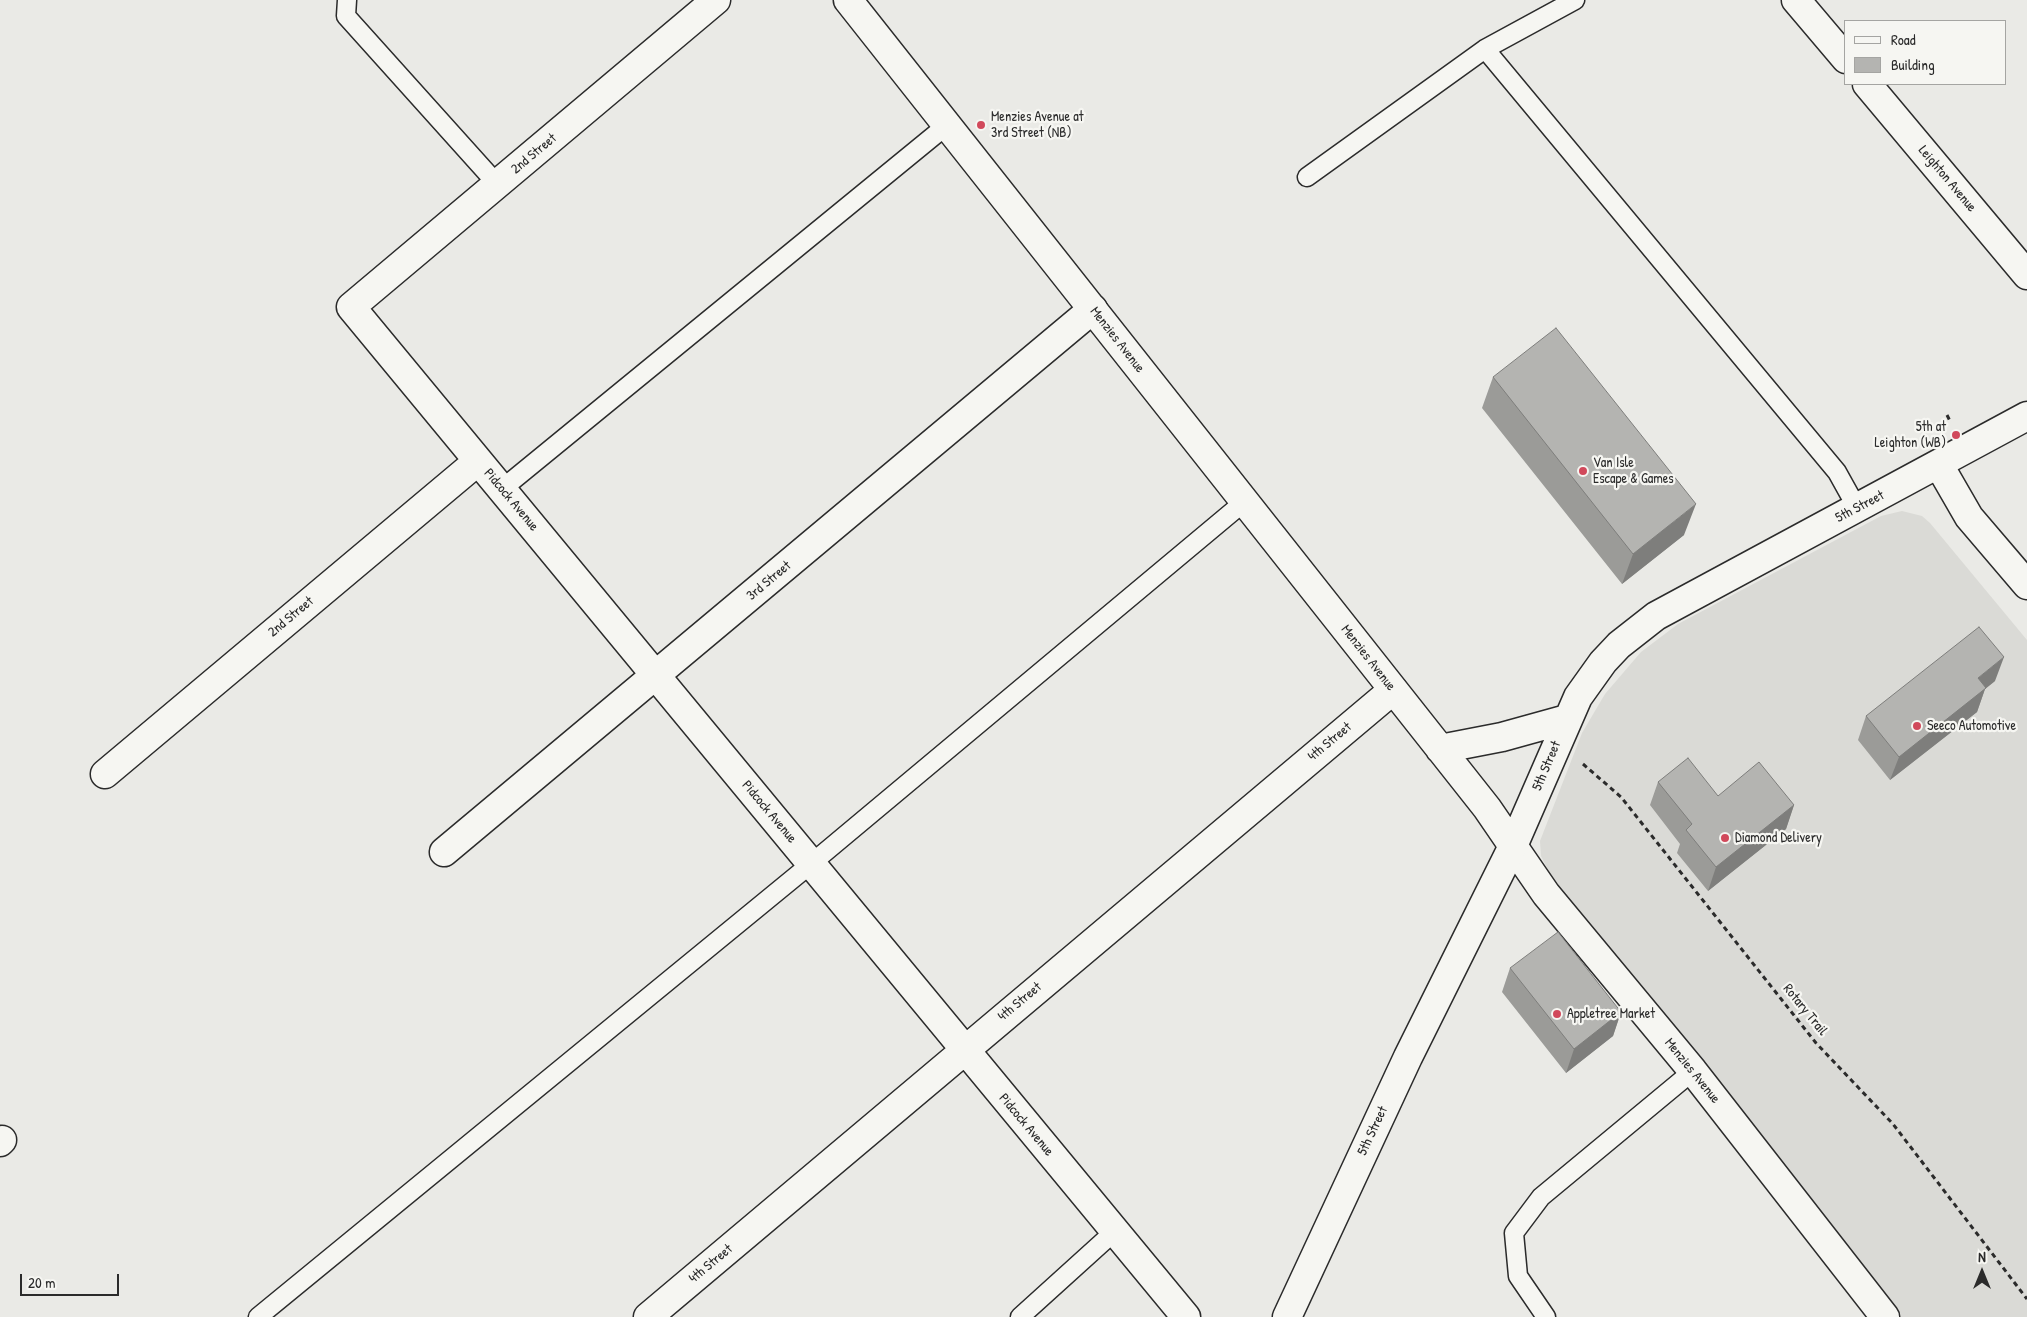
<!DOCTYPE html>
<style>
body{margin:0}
#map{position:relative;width:2027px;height:1317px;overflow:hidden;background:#eaeae6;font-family:"Patrick Hand",sans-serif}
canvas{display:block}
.legend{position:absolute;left:1844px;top:20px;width:162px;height:65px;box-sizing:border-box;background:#f6f6f2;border:1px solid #a5a5a2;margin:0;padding:6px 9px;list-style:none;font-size:15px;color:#2b2b2b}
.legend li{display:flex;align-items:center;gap:10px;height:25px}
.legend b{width:25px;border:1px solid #a5a5a2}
.north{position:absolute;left:1957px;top:1247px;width:50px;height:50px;-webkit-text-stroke:4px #f6f6f2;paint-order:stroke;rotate:0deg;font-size:14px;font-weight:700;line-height:20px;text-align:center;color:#2b2b2b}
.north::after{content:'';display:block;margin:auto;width:18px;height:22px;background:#2b2b2b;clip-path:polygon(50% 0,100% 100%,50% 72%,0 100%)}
.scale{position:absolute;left:20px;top:1274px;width:99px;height:22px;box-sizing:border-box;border:2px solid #2b2b2b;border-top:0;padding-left:6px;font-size:15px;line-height:18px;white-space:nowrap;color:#2b2b2b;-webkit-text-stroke:4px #f6f6f2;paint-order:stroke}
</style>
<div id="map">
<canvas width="2027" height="1317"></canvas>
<ul class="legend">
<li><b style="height:6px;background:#f6f6f2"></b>Road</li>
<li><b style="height:14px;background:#b4b4b1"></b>Building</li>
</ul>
<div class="north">N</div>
<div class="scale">20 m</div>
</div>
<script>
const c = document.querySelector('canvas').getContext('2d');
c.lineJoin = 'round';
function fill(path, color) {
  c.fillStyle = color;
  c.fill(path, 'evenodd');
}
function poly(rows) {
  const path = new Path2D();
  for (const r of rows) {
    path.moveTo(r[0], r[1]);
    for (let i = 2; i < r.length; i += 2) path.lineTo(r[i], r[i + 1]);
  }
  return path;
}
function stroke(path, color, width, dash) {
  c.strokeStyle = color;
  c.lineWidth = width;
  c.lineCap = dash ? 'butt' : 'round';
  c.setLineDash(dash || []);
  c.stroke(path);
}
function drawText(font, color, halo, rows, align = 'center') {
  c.font = font + ' "Patrick Hand",sans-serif';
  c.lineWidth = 4.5;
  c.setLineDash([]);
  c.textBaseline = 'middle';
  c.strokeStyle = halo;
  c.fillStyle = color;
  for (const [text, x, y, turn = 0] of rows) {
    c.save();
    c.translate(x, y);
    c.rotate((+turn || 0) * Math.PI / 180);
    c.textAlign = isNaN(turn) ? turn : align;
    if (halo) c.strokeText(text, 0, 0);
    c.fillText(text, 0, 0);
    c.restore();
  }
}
fill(poly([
 [1902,511,1922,516,1930,523,2027,640,2027,1317,1899,1317,1550,874,1541,856,1540,841,1582,733,1605,694,1641,652,1678,624,1881,516]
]), '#dadad6');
const service = poly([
 [347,0,346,16,497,184],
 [1485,49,1837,472,1857,508],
 [1307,177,1485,49,1575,0],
 [502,489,947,125],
 [258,1317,812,863,1244,502],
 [1020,1317,1115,1231],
 [1546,1317,1518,1276,1514,1233,1541,1197,1693,1071]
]);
const minor = poly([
 [716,0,351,307,1186,1317],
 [1796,0,1846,59],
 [1867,84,2027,275],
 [1939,465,1969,517,2027,585],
 [105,774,478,461],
 [1513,846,1546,894,1693,1071,1885,1317],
 [444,852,1093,309],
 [0,1142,2,1140],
 [648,1317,1393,690]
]);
const tertiary = poly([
 [848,0,1487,808,1513,846],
 [1440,749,1502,737,1567,719],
 [1287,1317,1408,1057,1513,846,1578,697,1603,662,1619,645,1656,616,2027,416]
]);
stroke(service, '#2b2b2b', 21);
stroke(minor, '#2b2b2b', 31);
stroke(tertiary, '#2b2b2b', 31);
stroke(poly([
 [1947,415,1951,423],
 [1583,764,1621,797,1816,1043,1893,1124,2027,1299]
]), '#2b2b2b', 3, [5, 4]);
stroke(service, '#f6f6f2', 18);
stroke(minor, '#f6f6f2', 28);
stroke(tertiary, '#f6f6f2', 28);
fill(poly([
 [1493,377,1684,535,1622,584,1482,408],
 [1995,681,1985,689,1977,712,1890,780,1858,740,1866,716],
 [1658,782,1718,796,1794,805,1786,829,1708,891,1677,853,1680,844,1650,805],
 [1510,968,1621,1012,1613,1036,1566,1073,1502,992]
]), '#9b9b98');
fill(poly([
 [1696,504,1684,535,1622,584,1633,554],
 [2004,657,1995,681,1985,689,1977,712,1890,780,1899,757,1978,678],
 [1794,805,1786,829,1708,891,1716,867],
 [1621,1012,1613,1036,1566,1073,1574,1049]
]), '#7e7e7c');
const building = poly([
 [1556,328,1696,504,1633,554,1493,377,1556,328],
 [1979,627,2004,657,1978,678,1986,688,1899,757,1866,716,1979,627],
 [1688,758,1718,796,1759,762,1794,805,1716,867,1686,830,1692,824,1658,782,1688,758],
 [1558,932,1621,1012,1574,1049,1510,968,1558,932]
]);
fill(building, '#b4b4b1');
stroke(building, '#7e7e7c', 1);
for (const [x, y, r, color] of [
 [981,125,5,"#d1495b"],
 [1956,435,5,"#d1495b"],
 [1583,471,5,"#d1495b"],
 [1917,726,5,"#d1495b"],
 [1725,838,5,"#d1495b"],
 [1557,1014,5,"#d1495b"]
]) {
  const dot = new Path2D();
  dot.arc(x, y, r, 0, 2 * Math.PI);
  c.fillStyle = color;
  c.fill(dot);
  stroke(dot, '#f6f6f2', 2);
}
drawText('14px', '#2b2b2b', '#f6f6f2', [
 ["Menzies Avenue at",991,117],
 ["3rd Street (NB)",991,133],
 ["5th at",1946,427,"right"],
 ["Leighton (WB)",1946,443,"right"],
 ["Van Isle",1593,463],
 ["Escape & Games",1593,479],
 ["Seeco Automotive",1927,726],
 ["Diamond Delivery",1735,838],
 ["Appletree Market",1567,1014]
], 'left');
drawText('14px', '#2b2b2b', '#f6f6f2', [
 ["2nd Street",534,154,-40],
 ["Leighton Avenue",1947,179,50],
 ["Menzies Avenue",1117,340,52],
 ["Pidcock Avenue",511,500,50],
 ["5th Street",1860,507,-28],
 ["3rd Street",769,581,-40],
 ["2nd Street",291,617,-40],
 ["Menzies Avenue",1368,658,52],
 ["4th Street",1330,742,-40],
 ["5th Street",1547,766,-67],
 ["Pidcock Avenue",769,812,50],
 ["4th Street",1020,1002,-40],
 ["Rotary Trail",1805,1010,51],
 ["Menzies Avenue",1692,1071,51],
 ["Pidcock Avenue",1026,1125,50],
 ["5th Street",1373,1131,-65],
 ["4th Street",711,1264,-40]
]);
</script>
